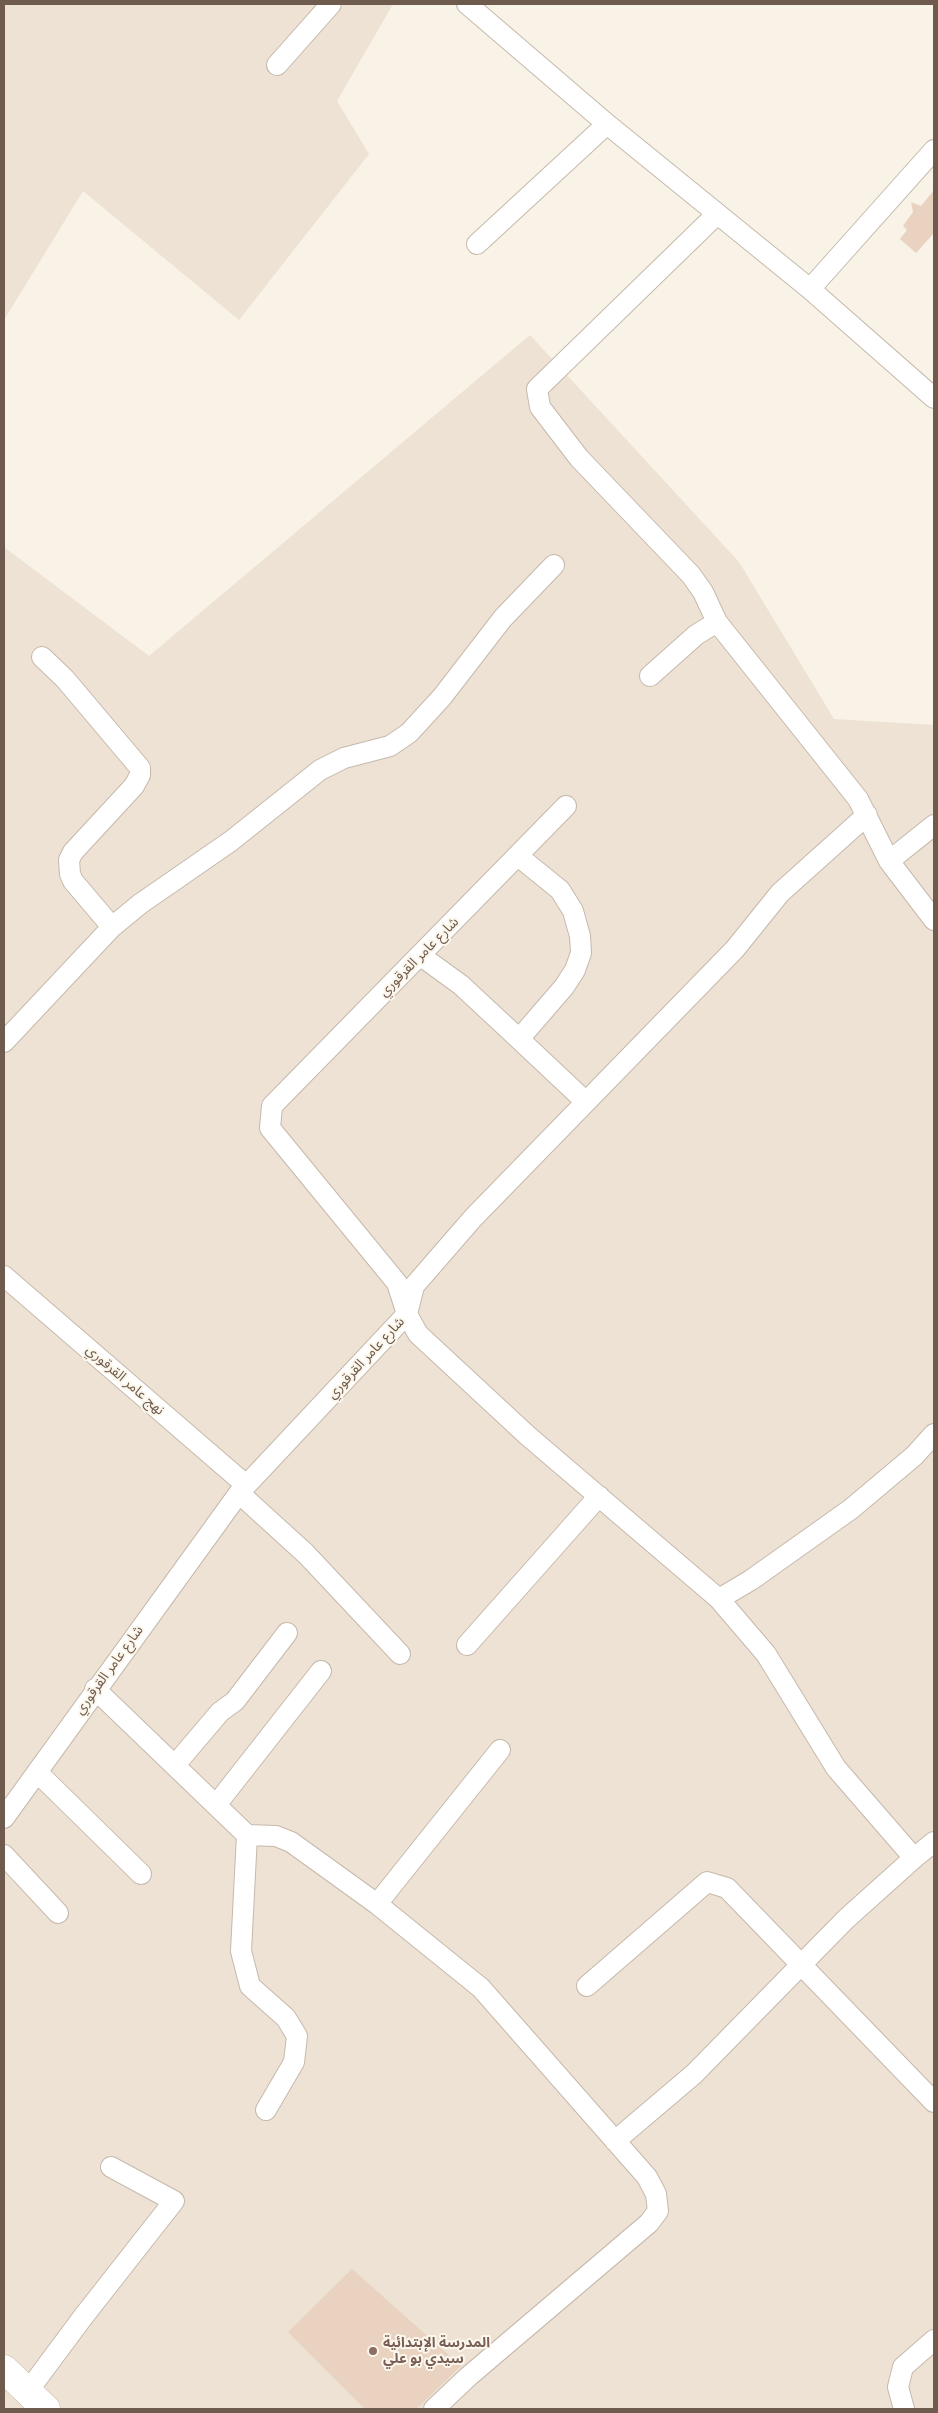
<!DOCTYPE html>
<meta charset="utf-8">
<style>
body{margin:0}
#map{position:relative;width:938px;height:2413px;overflow:hidden;background:#f9f2e6;font-family:Figtree,sans-serif}
canvas{display:block}
.frame{position:absolute;inset:0;border:5px solid #6f5b4e;pointer-events:none}
</style>
<div id="map">
<canvas width="938" height="2413"></canvas>
<div class="frame"></div>
</div>
<script>
const c = document.querySelector('canvas').getContext('2d');
c.lineJoin = 'round';
function fill(path, color) {
  c.fillStyle = color;
  c.fill(path, 'evenodd');
}
function poly(rows) {
  const path = new Path2D();
  for (const r of rows) {
    path.moveTo(r[0], r[1]);
    for (let i = 2; i < r.length; i += 2) path.lineTo(r[i], r[i + 1]);
  }
  return path;
}
function stroke(path, color, width, dash) {
  c.strokeStyle = color;
  c.lineWidth = width;
  c.lineCap = dash ? 'butt' : 'round';
  c.setLineDash(dash || []);
  c.stroke(path);
}
function drawText(font, color, halo, rows, align = 'center') {
  c.font = font + ' Figtree,"Noto Sans Arabic",sans-serif';
  c.lineWidth = 4;
  c.setLineDash([]);
  c.textBaseline = 'middle';
  c.strokeStyle = halo;
  c.fillStyle = color;
  for (const [text, x, y, turn = 0] of rows) {
    c.save();
    c.translate(x, y);
    c.rotate((+turn || 0) * Math.PI / 180);
    c.textAlign = isNaN(turn) ? turn : align;
    if (halo) c.strokeText(text, 0, 0);
    c.fillText(text, 0, 0);
    c.restore();
  }
}
fill(poly([
 [4,4,393,4,337,101,369,154,239,320,83,191,4,320],
 [530,335,739,562,834,719,934,725,934,2409,4,2409,4,547,149,656]
]), '#ede2d3');
fill(poly([
 [934,190,934,233,916,253,900,239,907,230,903,226,913,212,911,202,921,206],
 [352,2269,461,2366,416,2409,365,2409,288,2332]
]), '#e9d2bf');
const street = poly([
 [467,4,607,124,810,289,934,398],
 [277,65,331,4],
 [717,214,537,389,540,407,579,458,691,575,703,592,717,622,858,799,889,861,934,920],
 [477,244,607,124],
 [810,289,934,150],
 [42,657,65,679,140,768,140,775,134,786,73,852,69,860,70,874,73,881,112,927],
 [650,676,696,635,717,622],
 [867,815,780,893,735,949,473,1218,414,1286,407,1314,418,1334,528,1436,719,1599,751,1580,851,1509,914,1456,934,1434],
 [518,856,560,890,573,911,580,936,581,953,575,970,564,987,519,1039,586,1102],
 [889,861,934,825],
 [421,956,461,985,519,1039],
 [4,1042,112,927,140,904,231,841,320,770,344,758,390,746,409,733,442,697,503,618,554,565],
 [4,1276,246,1485],
 [239,1493,306,1554,400,1654],
 [719,1599,766,1654,836,1768,914,1858],
 [467,1645,599,1496],
 [95,1689,247,1835,276,1836,291,1842,377,1904,481,1988,647,2177,656,2194,658,2211,649,2223,469,2376,434,2409],
 [175,1765,220,1712,235,1701,287,1633],
 [37,1772,141,1874],
 [216,1805,321,1671],
 [4,1818,239,1493,407,1314,397,1283,270,1128,272,1106,566,806],
 [247,1835,241,1951,250,1986,286,2018,297,2036,294,2062,266,2110],
 [4,1855,58,1913],
 [377,1904,500,1750],
 [587,1986,707,1882,727,1888,934,2102],
 [615,2141,694,2074,846,1919,914,1858,934,1842],
 [28,2391,83,2317,174,2201,111,2167],
 [904,2409,898,2387,903,2367,934,2340]
]);
const secondary = poly([
 [4,2369,46,2409]
]);
stroke(street, '#c6b9ac', 22);
stroke(secondary, '#c9b9aa', 29);
stroke(street, '#fff', 20);
stroke(secondary, '#fff', 28);
for (const [x, y, r, color] of [
 [373,2351,5,"#8d6e63"]
]) {
  const dot = new Path2D();
  dot.arc(x, y, r, 0, 2 * Math.PI);
  c.fillStyle = color;
  c.fill(dot);
  stroke(dot, '#fcf7ec', 2);
}
drawText('14px', '#6f5b4e', '#fcf7ec', [
 ["شارع عامر القرقوري",419,957,-45],
 ["شارع عامر القرقوري",366,1358,-47],
 ["نهج عامر القرقوري",125,1380,41],
 ["شارع عامر القرقوري",109,1670,-54]
]);
drawText('bold 14px', '#785e54', '#fcf7ec', [
 ["المدرسة الإبتدائية",383,2343],
 ["سيدي بو علي",383,2359]
], 'left');
</script>
